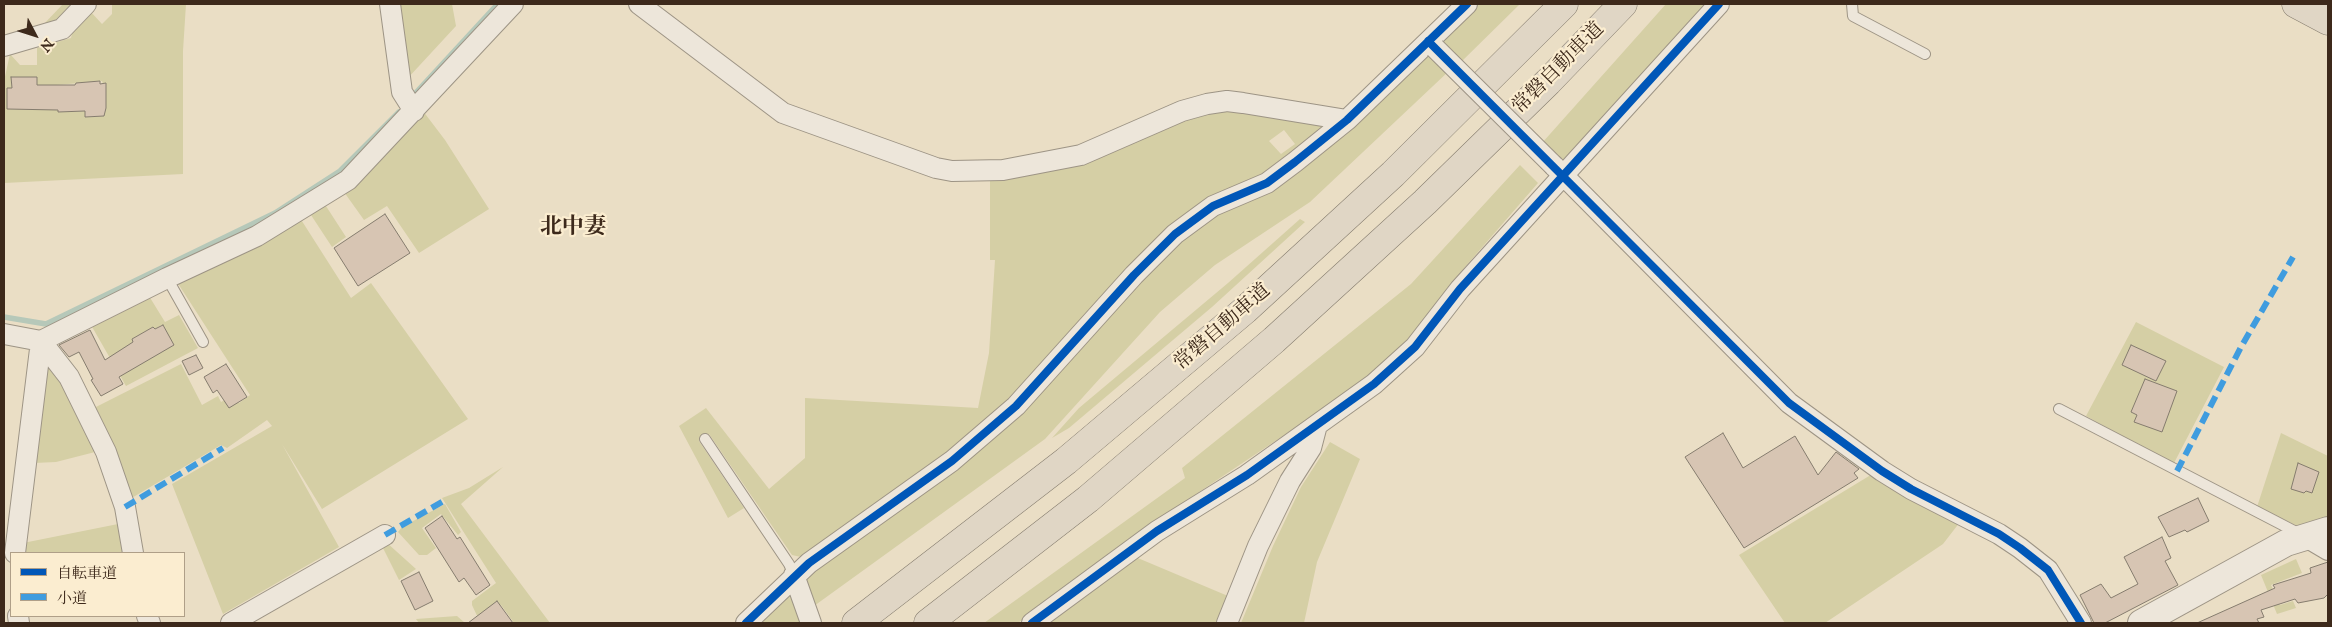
<!DOCTYPE html>
<meta charset="utf-8">
<style>
body{margin:0}
#map{position:relative;width:2332px;height:627px;overflow:hidden;background:#eadec5;font-family:"IM FELL English","Noto Serif JP",serif}
canvas{display:block}
.frame{position:absolute;inset:0;border:5px solid #3d291b;pointer-events:none}
.legend{position:absolute;left:10px;top:552px;width:175px;height:65px;box-sizing:border-box;background:#fbedd0;border:1px solid #af9f88;margin:0;padding:6px 9px;list-style:none;font-size:15px;color:#3d291b}
.legend li{display:flex;align-items:center;gap:10px;height:25px}
.legend b{width:25px;border:1px solid #af9f88}
.north{position:absolute;left:10px;top:10px;width:50px;height:50px;-webkit-text-stroke:4px #fbedd0;paint-order:stroke;rotate:130deg;font-size:14px;font-weight:700;line-height:20px;text-align:center;color:#3d291b}
.north::after{content:'';display:block;margin:auto;width:18px;height:22px;background:#3d291b;clip-path:polygon(50% 0,100% 100%,50% 72%,0 100%)}
</style>
<div id="map">
<canvas width="2332" height="627"></canvas>
<div class="frame"></div>
<ul class="legend">
<li><b style="height:6px;background:#0057b8"></b>自転車道</li>
<li><b style="height:6px;background:#3f9cdf"></b>小道</li>
</ul>
<div class="north">N</div>
</div>
<script>
const c = document.querySelector('canvas').getContext('2d');
c.lineJoin = 'round';
function fill(path, color) {
  c.fillStyle = color;
  c.fill(path, 'evenodd');
}
function poly(rows) {
  const path = new Path2D();
  for (const r of rows) {
    path.moveTo(r[0], r[1]);
    for (let i = 2; i < r.length; i += 2) path.lineTo(r[i], r[i + 1]);
  }
  return path;
}
function stroke(path, color, width, dash) {
  c.strokeStyle = color;
  c.lineWidth = width;
  c.lineCap = dash ? 'butt' : 'round';
  c.setLineDash(dash || []);
  c.stroke(path);
}
function drawText(font, color, halo, rows, align = 'center') {
  c.font = font + ' "IM FELL English","Noto Serif JP",serif';
  c.lineWidth = 4.5;
  c.setLineDash([]);
  c.textBaseline = 'middle';
  c.strokeStyle = halo;
  c.fillStyle = color;
  for (const [text, x, y, turn = 0] of rows) {
    c.save();
    c.translate(x, y);
    c.rotate((+turn || 0) * Math.PI / 180);
    c.textAlign = isNaN(turn) ? turn : align;
    if (halo) c.strokeText(text, 0, 0);
    c.fillText(text, 0, 0);
    c.restore();
  }
}
fill(poly([
 [63,4,76,4,59,21,42,26],
 [112,4,186,4,183,51,183,174,4,183,4,81,10,54,20,65,37,65,37,48,71,38,73,30,90,11,102,24,112,14],
 [102,81,103,84,106,83,106,108,103,116,86,117,85,111,58,112,57,85],
 [395,4,452,4,456,26,407,79],
 [1477,4,1520,4,1459,64,1440,42],
 [1666,4,1705,4,1569,159,1560,161,1542,143],
 [1426,52,1450,70,1310,202,1215,265,1160,312,1045,439,814,606,803,581,812,569,962,461,1171,250,1213,217,1283,181,1347,134],
 [1229,109,1328,124,1100,300,997,412,951,454,801,557,792,555,709,434,699,441,744,508,728,518,679,426,706,408,769,489,805,458,805,398,978,408,989,353,995,260,990,260,990,178,1156,131,1202,114],
 [1284,130,1295,144,1281,154,1269,141],
 [423,111,445,140,489,209,419,253,387,206,364,220,344,192],
 [1520,165,1538,183,1465,267,1411,339,1365,381,1120,545,1018,623,984,623,1185,478,1182,468,1411,284],
 [324,203,346,237,332,247,309,212],
 [300,218,351,298,371,283,468,419,322,509,282,444,339,547,223,614,172,484,272,426,267,420,227,448,221,445,130,499,92,409,181,364,202,405,218,396,221,402,232,396,239,403,250,395,177,282],
 [1300,219,1305,222,1212,307,1069,428,1052,438,1079,408,1228,283],
 [149,296,165,322,179,315,198,348,126,386,91,325],
 [162,325,173,345,133,342,132,339,153,327,155,329],
 [2136,322,2224,367,2173,465,2086,416],
 [51,365,99,451,56,462,34,463,46,367],
 [2281,433,2328,456,2328,520,2302,528,2257,507],
 [1330,442,1360,459,1317,562,1304,623,1241,623,1273,546,1301,487],
 [503,467,461,504,550,623,514,623,501,605,479,620,472,605,472,601,496,583,442,498,469,488],
 [1874,473,1960,522,1943,544,1825,623,1785,623,1739,555],
 [445,504,461,532,458,535,441,514,422,528,436,548,427,555,419,555,398,532,402,527],
 [123,523,129,553,23,553,23,543],
 [386,542,416,569,399,580,381,544],
 [1133,556,1228,596,1216,623,1046,623],
 [2296,559,2302,573,2271,585,2280,605,2293,601,2296,608,2277,614,2261,575],
 [787,593,794,596,802,623,756,623],
 [457,616,465,623,419,623,416,619]
]), '#d5cfa5');
fill(poly([
 [494,4,503,4,418,97,412,93]
]), '#b6c8b9');
stroke(poly([
 [4,317,46,324,275,213,340,171,399,112]
]), '#b6c8b9', 5.5);
const building = poly([
 [11,77,37,77,37,85,75,85,76,83,100,81,100,84,106,83,106,108,104,116,85,117,85,111,58,112,58,110,7,109,7,88,12,88,11,77],
 [385,214,410,253,358,286,334,248,385,214],
 [163,325,174,345,119,377,123,384,101,396,91,380,93,379,79,352,69,357,59,345,90,330,105,360,133,342,132,339,153,327,155,329,163,325],
 [2131,345,2166,361,2156,381,2122,365,2131,345],
 [196,355,203,368,189,375,182,361,196,355],
 [226,364,247,397,229,408,217,390,213,393,204,377,226,364],
 [2145,379,2177,391,2162,432,2134,422,2137,415,2131,412,2145,379],
 [1723,433,1743,468,1795,436,1818,475,1836,452,1859,469,1854,473,1858,478,1744,548,1685,457,1723,433],
 [2298,463,2319,472,2312,493,2306,491,2304,493,2291,489,2298,463],
 [2198,498,2209,521,2187,532,2185,530,2169,537,2158,517,2198,498],
 [442,516,457,539,460,537,490,585,476,595,464,578,459,582,425,528,442,516],
 [2162,537,2171,558,2165,561,2178,585,2105,623,2094,623,2080,595,2101,584,2111,598,2138,584,2124,557,2162,537],
 [2328,562,2328,594,2324,598,2298,603,2295,599,2261,610,2264,617,2257,619,2259,623,2197,623,2275,588,2273,585,2311,573,2310,568,2328,562],
 [419,572,433,601,415,610,401,581,419,572],
 [497,601,513,623,468,623,497,601]
]);
fill(building, '#d7c5b3');
stroke(building, '#857c6e', 1);
const service = poly([
 [1852,4,1853,16,1925,54],
 [167,278,203,342],
 [2059,409,2300,534],
 [705,439,789,564,794,575]
]);
const minor = poly([
 [390,4,402,92,414,111],
 [639,4,783,113,936,168,952,171,1003,170,1081,155,1182,111,1207,104,1227,101,1243,103,1347,120],
 [4,46,62,29,86,4],
 [1554,166,1789,403,1882,471,1911,489,1999,534,2020,548,2048,570,2081,623],
 [4,334,41,341,167,278,257,236,348,180,513,4],
 [41,341,69,377,106,452,125,507,133,553],
 [2306,537,2328,550],
 [15,553,41,341],
 [794,575,811,623],
 [18,616,19,623],
 [147,616,150,623],
 [231,623,385,535],
 [746,623,809,563,952,461,1016,406,1134,275,1175,234,1213,206,1267,183,1295,162,1347,120,1467,4],
 [1032,623,1157,531,1247,475,1374,384,1415,347,1460,289,1719,4],
 [1227,623,1258,546,1290,481,1311,448,1317,425]
]);
const tertiary = poly([
 [2141,623,2286,543,2328,530]
]);
const trunk = poly([
 [2296,4,2328,21]
]);
const motorway = poly([
 [856,623,1066,461,1245,310,1393,174,1564,4],
 [928,623,1088,499,1274,340,1425,202,1548,82,1623,4]
]);
stroke(service, '#9d9485', 12);
stroke(minor, '#9d9485', 22);
stroke(tertiary, '#9d9485', 28);
stroke(trunk, '#857c6e', 29);
stroke(motorway, '#857c6e', 29);
stroke(service, '#ede6da', 10);
stroke(minor, '#ede6da', 20);
stroke(tertiary, '#ede6da', 26);
stroke(trunk, '#e0d6c5', 28);
stroke(motorway, '#e0d6c5', 28);
const minorBridge = poly([
 [1435,48,1554,166]
]);
stroke(minorBridge, '#9d9485', 22, []);
stroke(minorBridge, '#ede6da', 20);
stroke(poly([
 [2177,471,2241,347,2293,257],
 [125,507,223,448],
 [385,535,447,499]
]), '#3f9cdf', 6, [12, 6]);
stroke(poly([
 [1428,41,1789,403,1882,471,1911,489,1999,534,2020,548,2048,570,2081,623],
 [746,623,809,563,952,461,1016,406,1134,275,1175,234,1213,206,1267,183,1295,162,1347,120,1467,4],
 [1032,623,1157,531,1247,475,1374,384,1415,347,1460,289,1719,4]
]), '#0057b8', 8);
drawText('20px', '#3d291b', '#fbedd0', [
 ["常磐自動車道",1559,69,-45],
 ["常磐自動車道",1223,328,-41]
]);
drawText('bold 22px', '#3d291b', '#fbedd0', [
 ["北中妻",573,228]
]);
</script>
